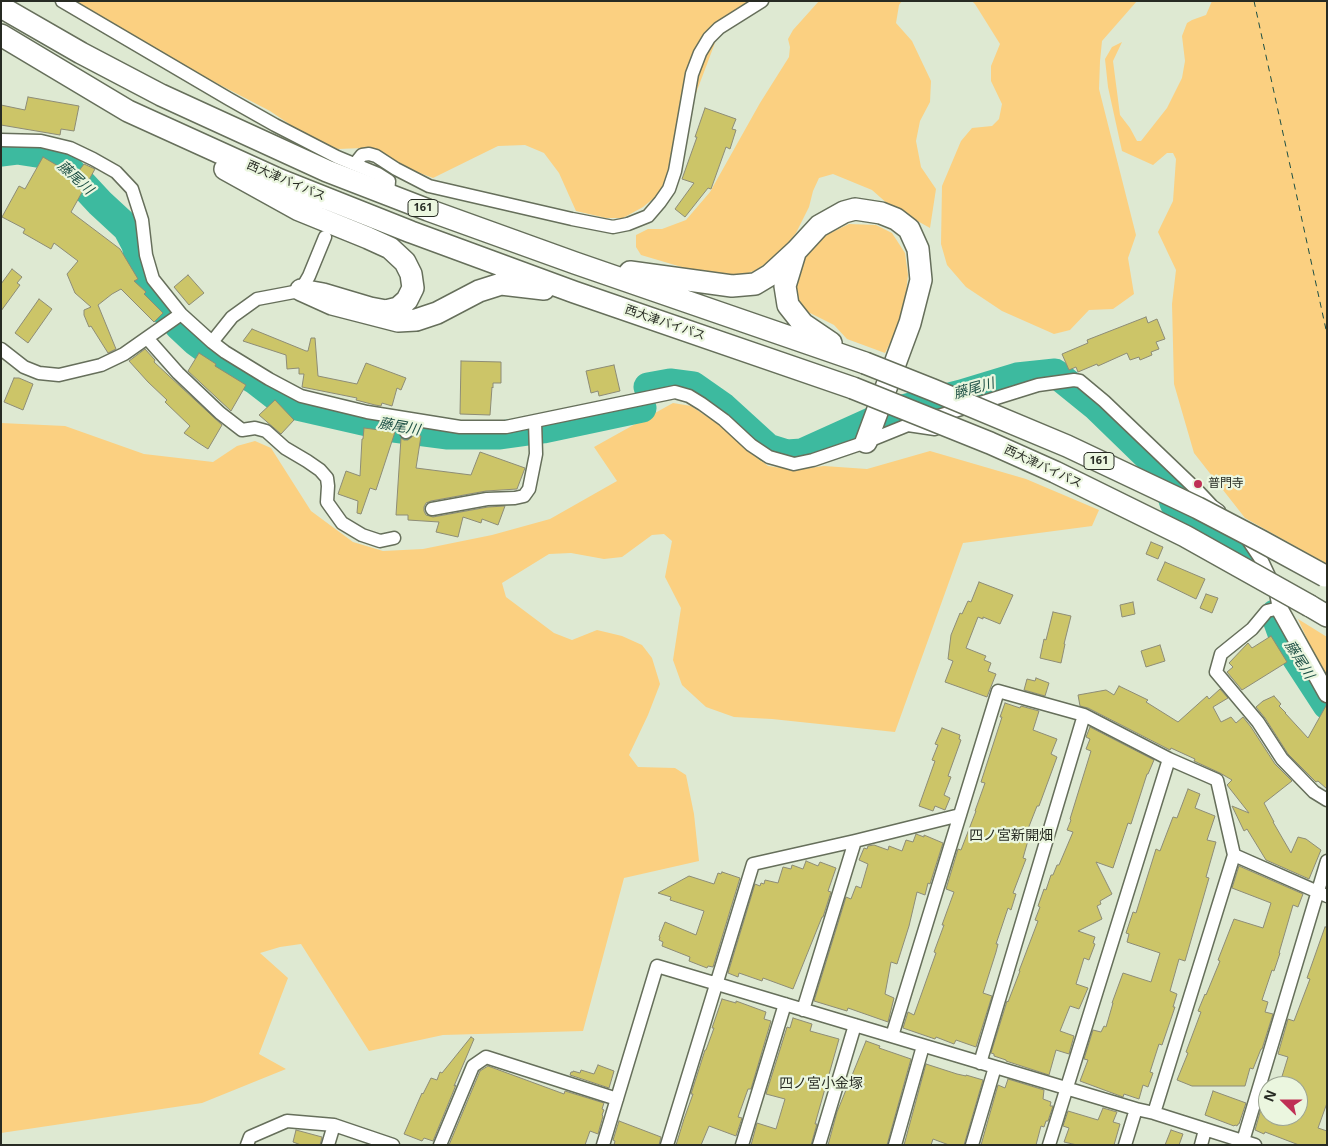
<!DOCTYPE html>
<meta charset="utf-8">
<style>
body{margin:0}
#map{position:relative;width:1328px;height:1146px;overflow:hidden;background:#dee9d2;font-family:"Noto Sans",sans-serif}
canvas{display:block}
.frame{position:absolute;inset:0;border:2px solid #272b23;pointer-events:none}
.north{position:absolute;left:1258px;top:1076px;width:50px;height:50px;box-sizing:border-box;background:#ebf6df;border:1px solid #9da594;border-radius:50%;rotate:292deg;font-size:14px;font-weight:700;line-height:20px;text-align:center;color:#272b23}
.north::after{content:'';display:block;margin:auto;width:18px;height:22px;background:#bf3055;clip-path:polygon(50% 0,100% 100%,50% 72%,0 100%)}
</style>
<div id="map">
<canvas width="1328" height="1146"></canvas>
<div class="frame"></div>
<div class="north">N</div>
</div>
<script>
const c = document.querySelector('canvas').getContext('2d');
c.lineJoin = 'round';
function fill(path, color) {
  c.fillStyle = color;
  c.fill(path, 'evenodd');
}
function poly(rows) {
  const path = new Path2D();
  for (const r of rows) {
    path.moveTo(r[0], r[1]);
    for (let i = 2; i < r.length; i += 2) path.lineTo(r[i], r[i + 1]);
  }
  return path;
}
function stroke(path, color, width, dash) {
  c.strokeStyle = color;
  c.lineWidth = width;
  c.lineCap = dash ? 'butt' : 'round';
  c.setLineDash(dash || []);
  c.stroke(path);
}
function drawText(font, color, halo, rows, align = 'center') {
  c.font = font + ' "Noto Sans","Noto Sans JP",sans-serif';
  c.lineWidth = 4.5;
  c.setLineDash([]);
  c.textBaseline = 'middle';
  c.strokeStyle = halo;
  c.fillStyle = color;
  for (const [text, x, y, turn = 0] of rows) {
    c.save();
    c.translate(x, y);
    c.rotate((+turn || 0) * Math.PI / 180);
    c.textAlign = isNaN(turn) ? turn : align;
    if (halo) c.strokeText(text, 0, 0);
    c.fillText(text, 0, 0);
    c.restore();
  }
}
fill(poly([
 [71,1,771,1,760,10,739,8,721,27,676,146,670,170,660,193,643,207,623,218,606,218,576,211,559,173,544,153,525,145,498,146,433,178,401,166,382,153,363,148,338,149,310,138,270,111,199,74],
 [819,1,902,1,899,5,896,23,912,41,931,81,930,102,920,121,916,141,921,167,936,189,930,228,889,205,872,190,833,174,819,178,813,191,809,207,796,233,776,257,754,271,742,275,712,276,641,255,636,247,636,235,648,229,662,229,686,220,710,192,760,103,789,57,790,47,788,39,793,30],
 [972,1,1137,1,1102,41,1100,61,1099,89,1136,235,1128,258,1134,294,1113,309,1089,310,1070,330,1054,334,1002,311,966,287,947,265,941,244,942,186,961,141,972,128,992,126,999,119,1002,104,991,81,991,66,1000,44,975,4],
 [1212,1,1327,1,1327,564,1245,518,1194,453,1174,384,1172,304,1176,270,1158,232,1173,201,1176,159,1173,153,1167,153,1153,165,1122,151,1108,87,1105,59,1112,47,1122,42,1113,61,1120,115,1130,128,1137,141,1141,141,1167,108,1182,78,1185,61,1182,36,1187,23,1192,20,1206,15],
 [849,224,876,225,892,233,905,253,908,275,905,302,894,335,885,353,847,339,834,325,798,307,791,283,800,258,820,238],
 [673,403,691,406,715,422,768,466,795,470,824,466,867,469,930,451,1026,479,1099,510,1092,526,963,543,895,732,772,719,734,717,706,707,682,685,673,660,681,608,665,577,672,541,664,534,652,535,622,557,604,559,571,553,549,554,502,583,506,597,554,633,572,640,597,630,622,636,642,645,652,658,660,684,648,715,629,755,638,767,675,768,686,775,694,814,699,861,624,878,583,1031,443,1035,369,1051,301,944,280,947,260,953,288,978,259,1054,286,1069,202,1103,1,1133,1,423,65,426,144,454,213,462,237,446,255,441,271,448,311,511,353,542,383,551,423,549,492,535,550,519,617,481,594,447],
 [1298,619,1327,637,1327,676,1321,670]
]), '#fbd081');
stroke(poly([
 [1,152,17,150,43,154,60,160,100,203,127,228,136,245,142,276,151,293,170,317],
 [179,326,195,341,221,360,255,380,277,397,293,405,394,428,448,435,500,435,543,429,642,408],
 [648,387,670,383,693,386,723,407,768,448,787,454,802,453,895,411,961,394,1017,377,1055,373,1097,407,1165,473,1174,503,1194,522,1231,543,1249,567],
 [1275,614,1284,639,1327,705]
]), '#3dba9f', 29);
stroke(poly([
 [1254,1,1327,334]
]), '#1c4f44', 1, [6, 5]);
const building = poly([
 [28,97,79,106,74,131,61,129,60,135,1,125,1,105,25,110,28,97],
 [705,108,736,119,732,129,736,130,730,149,726,147,711,189,708,188,685,217,675,209,694,183,682,179,697,137,695,137,705,108],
 [43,157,75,176,84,164,95,169,71,212,120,249,138,279,134,281,146,292,144,294,163,313,154,322,121,289,112,294,98,305,116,349,108,353,91,326,89,327,84,315,84,310,91,307,75,293,67,274,78,261,54,243,51,249,23,233,25,229,2,217,19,186,25,189,43,157],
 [12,269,22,277,17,283,20,285,1,311,1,284,12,269],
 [188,275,204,293,189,305,174,287,188,275],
 [39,299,52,309,28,343,15,333,39,299],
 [1146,317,1148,323,1157,319,1165,339,1156,342,1159,349,1151,352,1152,355,1140,360,1139,357,1130,360,1127,353,1098,366,1097,364,1078,372,1076,367,1069,370,1062,354,1088,343,1087,340,1146,317],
 [252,329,306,351,308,351,311,338,315,338,318,376,357,384,366,363,406,378,401,390,397,388,392,406,382,403,381,406,375,405,356,400,357,398,302,387,304,374,299,374,299,368,287,369,286,355,243,341,252,329],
 [145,349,155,360,154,362,222,425,208,449,197,442,184,433,190,426,165,402,167,400,148,382,129,361,145,349],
 [199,353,216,364,215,366,246,385,231,411,188,371,199,353],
 [461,361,501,362,501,383,493,383,493,388,492,387,490,415,460,414,461,361],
 [614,365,620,391,599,396,598,391,591,393,586,371,614,365],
 [14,378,19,378,33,384,23,410,4,402,14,378],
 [275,400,294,420,281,434,259,415,275,400],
 [364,428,395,432,376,490,370,488,361,514,357,513,358,501,338,494,346,471,360,476,362,439,363,439,364,428],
 [414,435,421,436,416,468,471,475,480,452,525,468,517,489,486,491,431,501,426,503,424,507,424,511,426,515,433,517,488,507,505,506,498,525,482,519,481,523,463,517,458,537,436,532,439,522,408,520,408,515,396,515,401,438,404,440,408,440,414,435],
 [1151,542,1163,547,1158,559,1146,554,1151,542],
 [1165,562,1205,579,1196,599,1157,580,1165,562],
 [979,582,1013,595,1000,624,983,617,983,619,978,617,966,648,986,656,984,660,991,663,988,671,996,674,987,697,945,682,953,661,948,659,951,635,960,613,962,614,968,601,971,602,979,582],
 [1206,594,1218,598,1212,613,1200,608,1206,594],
 [1133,602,1135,614,1122,617,1120,605,1133,602],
 [1053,612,1071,616,1064,644,1065,644,1061,663,1040,658,1044,639,1046,640,1053,612],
 [1271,636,1287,662,1242,690,1227,672,1233,667,1229,663,1248,643,1252,648,1271,636],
 [1160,645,1165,661,1146,667,1141,651,1160,645],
 [1036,678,1049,683,1045,696,1024,690,1027,679,1035,681,1036,678],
 [1119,686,1148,700,1146,702,1178,722,1207,696,1209,699,1220,689,1228,698,1213,707,1221,722,1231,717,1236,723,1243,717,1251,727,1275,764,1292,781,1264,803,1274,822,1273,822,1291,853,1298,837,1306,839,1321,850,1309,879,1266,860,1247,829,1244,831,1232,806,1249,813,1227,785,1232,780,1220,773,1194,761,1195,759,1171,748,1170,750,1088,708,1080,706,1078,695,1106,690,1114,695,1119,686],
 [1274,696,1281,704,1279,706,1286,713,1285,713,1308,738,1327,704,1327,789,1318,781,1316,782,1288,754,1265,718,1256,707,1263,701,1274,696],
 [1005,703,1020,708,1021,706,1039,711,1033,730,1057,739,1051,754,1057,757,1039,806,1037,806,1028,829,1031,830,1023,858,1026,859,1013,893,1016,894,1011,910,1008,908,996,944,998,944,996,952,983,993,992,996,976,1047,956,1040,954,1044,936,1037,935,1039,903,1028,908,1012,914,1015,936,953,934,952,944,925,942,925,954,892,946,889,958,849,961,850,976,811,975,811,985,783,981,782,1002,717,1000,717,1005,703],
 [1090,727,1154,760,1148,774,1147,774,1131,824,1128,823,1113,868,1096,862,1112,894,1100,901,1101,904,1097,906,1102,919,1078,931,1095,937,1093,943,1095,944,1089,960,1084,958,1076,984,1088,988,1079,1009,1070,1006,1060,1031,1074,1036,1069,1054,1056,1050,1049,1075,1006,1061,1006,1060,994,1056,994,1054,991,1053,1007,1001,1008,1002,1020,971,1019,971,1038,921,1035,920,1040,907,1038,906,1044,889,1046,890,1051,875,1053,875,1057,865,1059,865,1073,832,1067,830,1071,820,1070,819,1091,751,1086,749,1090,739,1086,737,1090,727],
 [942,728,960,735,959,739,961,740,948,776,951,777,944,795,950,798,945,810,935,806,933,811,919,806,935,761,932,760,938,745,935,744,942,728],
 [1188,789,1200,794,1195,808,1215,816,1207,840,1216,842,1206,877,1209,878,1185,961,1179,959,1170,991,1177,994,1173,1007,1175,1007,1162,1045,1159,1044,1150,1072,1153,1073,1148,1087,1143,1085,1139,1099,1124,1094,1123,1097,1080,1081,1088,1060,1084,1059,1093,1030,1101,1032,1104,1026,1106,1027,1113,1003,1112,1003,1123,973,1151,982,1160,953,1127,942,1129,934,1126,933,1133,912,1136,913,1156,849,1160,851,1173,817,1177,818,1188,789],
 [916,834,924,837,924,835,943,843,930,884,928,883,925,895,917,892,909,926,897,964,891,962,885,994,894,998,888,1022,848,1008,847,1011,814,1001,846,897,851,899,856,886,861,888,868,864,859,860,864,848,867,849,868,846,874,845,888,850,889,846,902,851,906,840,913,842,916,834],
 [806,861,818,866,820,862,836,868,828,891,831,892,823,917,822,917,793,989,763,978,762,981,739,973,738,977,728,973,755,884,760,886,761,883,764,884,765,880,778,883,783,867,791,869,792,865,803,869,806,861],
 [1239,866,1303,894,1298,907,1293,905,1279,953,1280,953,1274,971,1272,970,1262,1000,1268,1002,1265,1012,1273,1014,1262,1049,1261,1049,1253,1069,1250,1068,1245,1086,1192,1086,1177,1080,1188,1053,1186,1052,1201,1012,1198,1011,1205,994,1206,995,1220,961,1218,960,1234,919,1263,928,1271,903,1232,888,1239,866],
 [722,872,740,878,713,967,708,966,707,968,689,961,690,957,662,946,663,942,659,940,660,937,659,937,665,922,696,935,704,911,670,900,671,897,658,893,689,876,714,884,718,873,721,874,722,872],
 [1325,927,1327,927,1327,1103,1318,1128,1327,1131,1327,1145,1299,1145,1265,1132,1264,1134,1255,1130,1261,1109,1268,1111,1268,1116,1279,1116,1284,1118,1285,1116,1298,1116,1298,1086,1279,1086,1288,1057,1278,1054,1288,1019,1294,1021,1310,979,1307,978,1325,927],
 [722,999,736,1003,736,1001,766,1012,764,1019,771,1021,751,1089,748,1089,738,1117,742,1118,736,1136,709,1126,701,1145,676,1145,684,1119,693,1094,691,1094,705,1050,706,1050,714,1028,712,1028,722,999],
 [793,1018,812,1024,810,1031,839,1039,815,1124,817,1124,811,1145,751,1145,757,1123,776,1129,785,1099,766,1094,787,1027,790,1028,793,1018],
 [471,1037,474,1039,454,1086,456,1085,433,1141,424,1138,422,1141,404,1134,422,1093,423,1094,431,1078,437,1080,440,1072,442,1073,471,1037],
 [866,1041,880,1046,879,1048,911,1059,887,1145,828,1145,837,1112,866,1041],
 [926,1064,957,1074,966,1076,966,1075,983,1080,964,1145,949,1145,933,1139,931,1145,904,1145,926,1064],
 [598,1065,614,1071,609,1088,570,1075,571,1072,573,1072,573,1071,580,1073,581,1070,594,1074,598,1065],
 [488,1066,564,1094,565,1091,604,1103,602,1109,604,1110,602,1115,603,1116,598,1134,590,1131,585,1145,449,1145,480,1071,488,1066],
 [1008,1079,1044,1090,1043,1099,1051,1102,1050,1106,1053,1106,1048,1121,1046,1121,1044,1127,1041,1126,1036,1145,981,1145,998,1085,1005,1088,1008,1079],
 [1213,1091,1246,1103,1239,1124,1238,1124,1237,1126,1235,1125,1234,1126,1205,1115,1213,1091],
 [1103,1108,1117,1112,1113,1122,1120,1124,1114,1145,1077,1145,1064,1142,1069,1128,1063,1126,1068,1111,1098,1120,1103,1108],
 [619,1121,661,1137,659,1145,614,1145,615,1141,613,1140,619,1121],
 [296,1130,322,1137,320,1145,301,1145,293,1142,296,1130],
 [1171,1130,1183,1134,1179,1145,1165,1145,1171,1130]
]);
fill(building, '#ccc568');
stroke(building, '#8d8c76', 1);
const minor = poly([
 [62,1,229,99,275,125,337,157,378,174,389,181,388,194],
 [1,140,41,141,70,148,93,159,116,172,132,189,142,220,146,255,153,279,181,314,212,342,225,352,269,379,301,396,367,412,460,427,506,427,675,392,689,396,702,404,724,420,751,445,769,457,794,464,813,460,866,442,908,425,935,429],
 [358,160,362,155,369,154,376,156,396,169,429,186,572,219,613,227,628,224,648,216,660,202,669,189,675,171,692,74,700,53,709,38,719,28,762,1],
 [147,338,178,373,220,413,242,430,255,428,266,431,285,448,307,461,320,470,327,478,328,486,327,502,342,523,362,535,380,541,394,538],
 [212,342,232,317,257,299,294,292,301,290,309,276,325,237],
 [1,349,24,367,39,373,59,375,101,365,124,354,181,314],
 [929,419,1038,385,1074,380,1080,381,1104,401,1197,490,1212,506,1219,511],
 [406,432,410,420],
 [432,509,487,499,515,498,524,496,529,489,536,454,535,421],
 [1246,537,1262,561,1275,589,1279,608,1267,611,1252,629,1221,654,1216,672,1258,722,1282,759,1314,792,1327,800],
 [803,1010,855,841],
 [892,1036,998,691,1084,715,1169,759,1217,780,1234,855,1327,896],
 [980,1063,1084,715],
 [1154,1113,1234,855],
 [1243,1141,1327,861],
 [247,1145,250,1137,287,1121,334,1125,393,1145],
 [328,1145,334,1125],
 [440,1145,473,1066,486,1057,617,1099],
 [603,1145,657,966,1136,1109,1154,1113,1255,1145],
 [667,1145,753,864,855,841,960,815],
 [742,1145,785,1004],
 [819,1145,855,1025],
 [895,1145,923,1046],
 [972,1145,995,1067],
 [1049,1145,1169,759],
 [1125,1145,1136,1109],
 [1201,1145,1205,1130]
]);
const tertiary = poly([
 [1279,608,1327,694]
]);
const trunk = poly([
 [1,7,81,53,161,95,327,171,428,210,575,263,865,363],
 [1,35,128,111,280,180,411,232,574,292,853,388],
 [225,169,299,210,368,238,390,248,405,262,411,274,413,288,407,300,398,308,386,311,370,308,323,294,301,290,332,304,398,321,416,320,437,313,479,291,501,284,544,289],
 [795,253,785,286,788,305,803,324,831,343],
 [630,272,732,286,755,284,770,275,796,251,819,226,844,212,855,209,881,213,896,219,909,229,918,249,921,280,910,323,866,442],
 [1310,606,1327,616]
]);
stroke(minor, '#666f5b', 15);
stroke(tertiary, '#666f5b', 19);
stroke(trunk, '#666f5b', 24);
stroke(minor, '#fff', 12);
stroke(tertiary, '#fff', 16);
stroke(trunk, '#fff', 21);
const trunkBridge = poly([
 [865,363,933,390,1067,446,1198,508,1261,541,1325,576],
 [853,388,990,443,1055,472,1185,536,1310,606]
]);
stroke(trunkBridge, '#666f5b', 24, []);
stroke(trunkBridge, '#fff', 21);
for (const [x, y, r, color] of [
 [1198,484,5,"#bf3055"]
]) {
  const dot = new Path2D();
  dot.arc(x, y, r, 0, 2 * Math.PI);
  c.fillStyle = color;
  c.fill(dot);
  stroke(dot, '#ebf6df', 2);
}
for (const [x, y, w] of [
 [423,208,30],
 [1099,461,30]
]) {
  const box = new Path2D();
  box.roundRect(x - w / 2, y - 8.5, w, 17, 4);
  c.fillStyle = '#ebf6df';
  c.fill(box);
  stroke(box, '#272b23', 1);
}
drawText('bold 11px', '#272b23', null, [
 ["161",423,208],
 ["161",1099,461]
]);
drawText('12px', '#272b23', '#ebf6df', [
 ["西大津バイパス",286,181,23],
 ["西大津バイパス",665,323,19],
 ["西大津バイパス",1043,467,25]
]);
drawText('12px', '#272b23', '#ebf6df', [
 ["普門寺",1208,484]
], 'left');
drawText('italic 14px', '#1c4f44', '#ebf6df', [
 ["藤尾川",75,178,42],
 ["藤尾川",974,389,-16],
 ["藤尾川",399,427,10],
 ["藤尾川",1299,660,58]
]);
drawText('14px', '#272b23', '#ebf6df', [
 ["四ノ宮新開畑",1011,836],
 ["四ノ宮小金塚",821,1084]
]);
</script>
